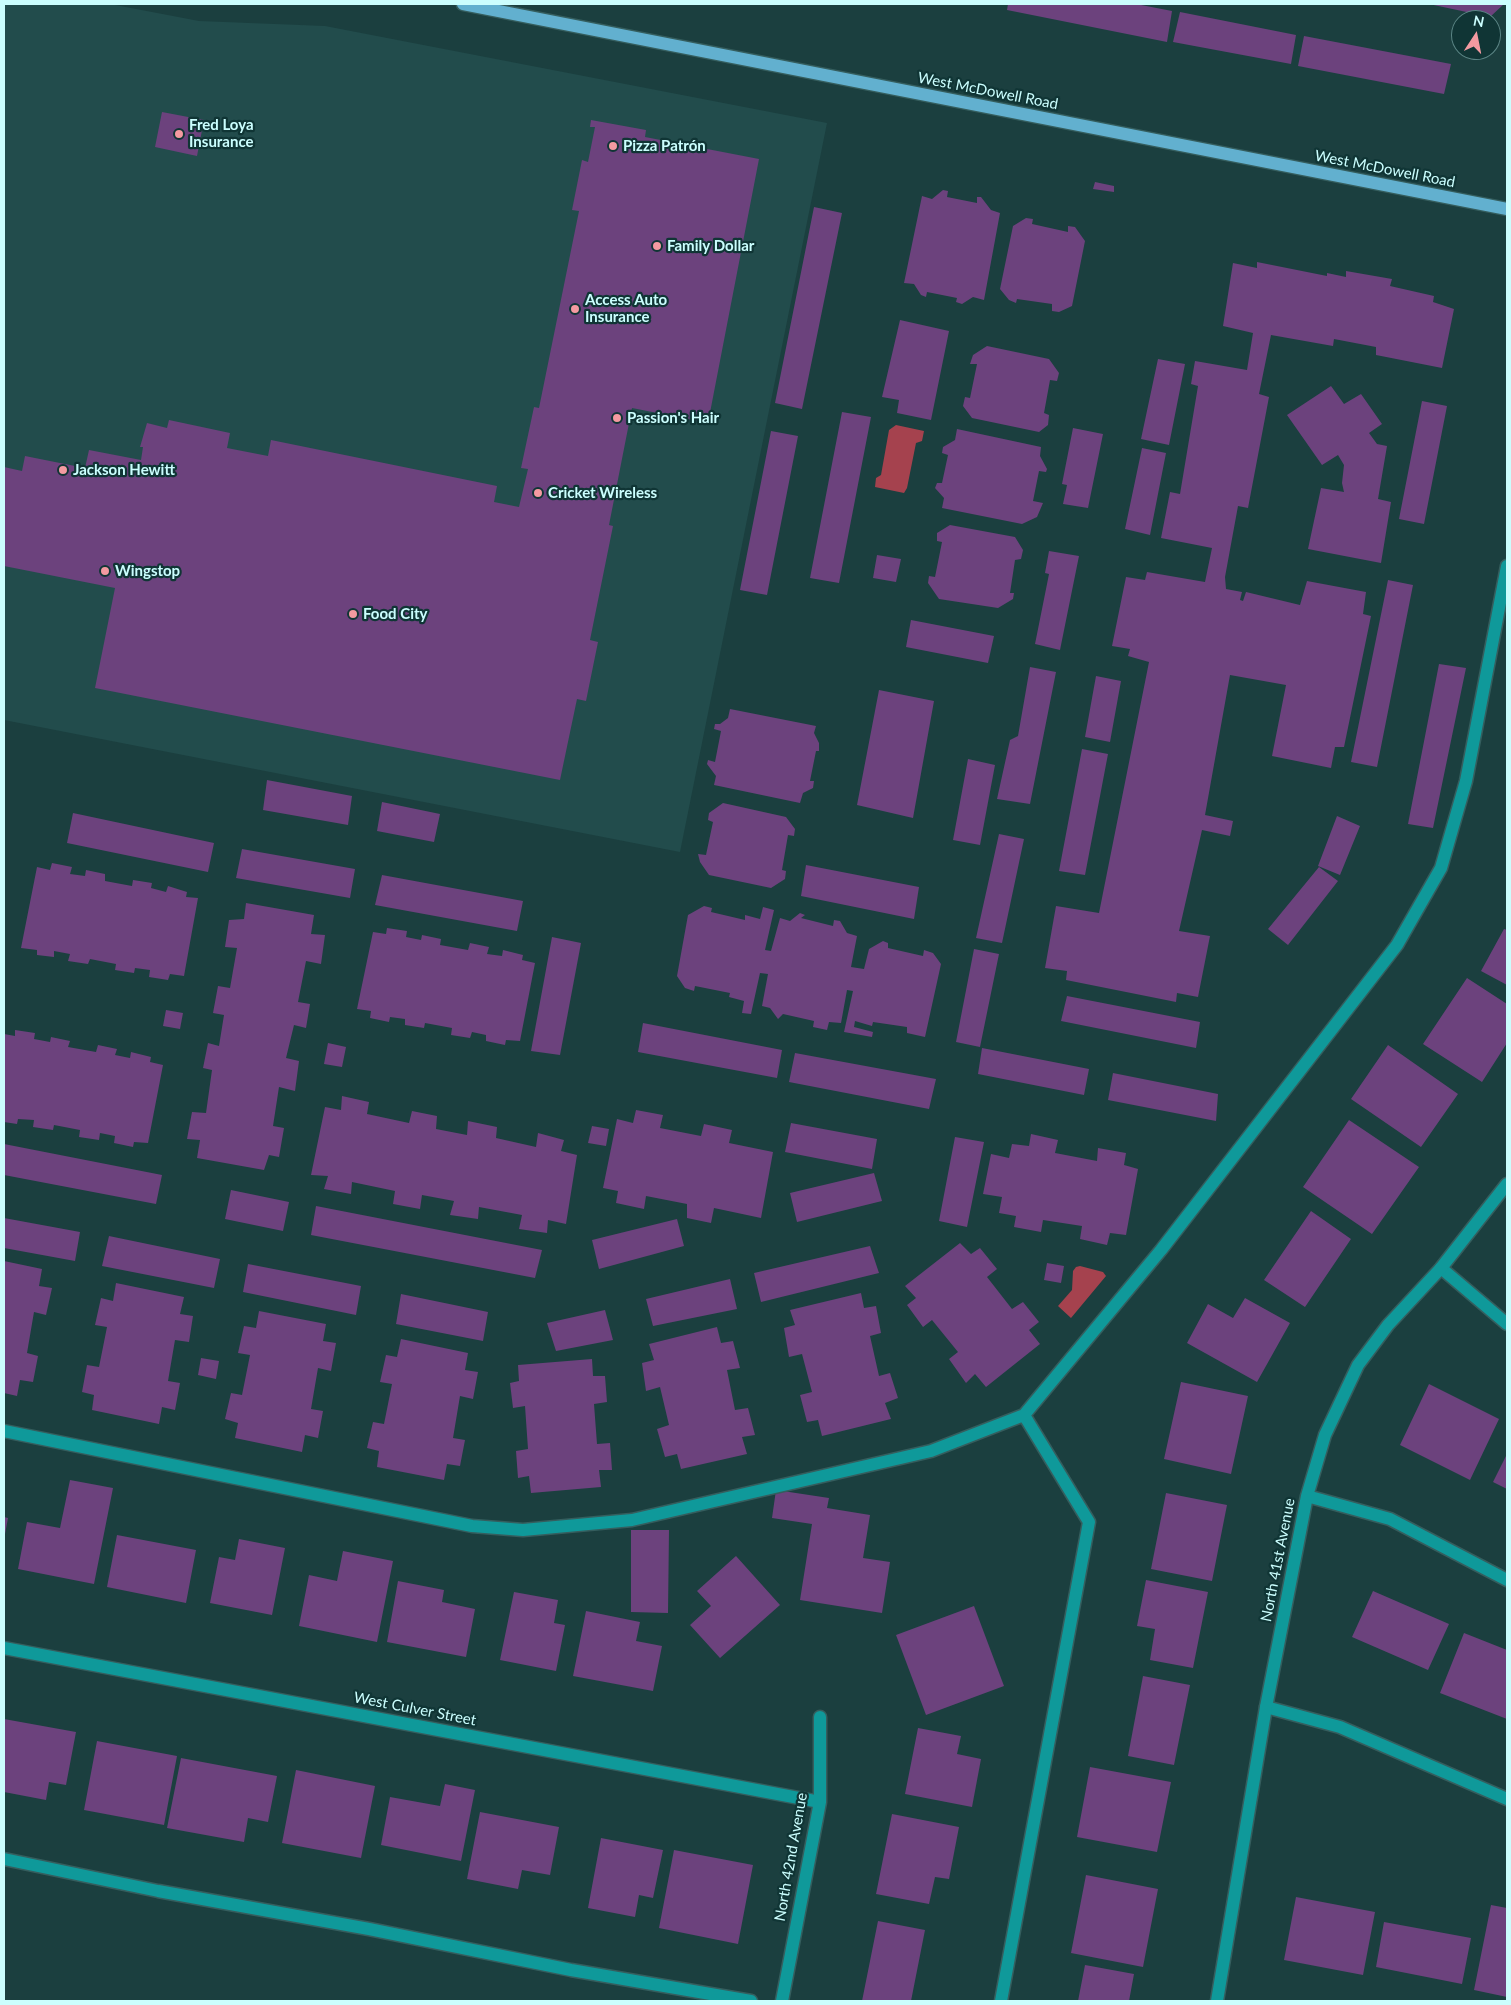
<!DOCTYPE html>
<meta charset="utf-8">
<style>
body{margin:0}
#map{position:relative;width:1511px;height:2005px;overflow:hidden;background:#1b3f3f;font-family:Lato,sans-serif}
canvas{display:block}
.frame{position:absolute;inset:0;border:5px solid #cbfefe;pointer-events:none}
.north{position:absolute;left:1451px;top:10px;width:50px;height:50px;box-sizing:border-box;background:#103535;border:1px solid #5b8585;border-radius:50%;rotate:11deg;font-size:14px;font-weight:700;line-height:20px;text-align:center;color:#cbfefe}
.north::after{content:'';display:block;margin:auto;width:18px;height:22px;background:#f49aa1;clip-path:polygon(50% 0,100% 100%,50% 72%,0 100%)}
</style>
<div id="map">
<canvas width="1511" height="2005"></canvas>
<div class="frame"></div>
<div class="north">N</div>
</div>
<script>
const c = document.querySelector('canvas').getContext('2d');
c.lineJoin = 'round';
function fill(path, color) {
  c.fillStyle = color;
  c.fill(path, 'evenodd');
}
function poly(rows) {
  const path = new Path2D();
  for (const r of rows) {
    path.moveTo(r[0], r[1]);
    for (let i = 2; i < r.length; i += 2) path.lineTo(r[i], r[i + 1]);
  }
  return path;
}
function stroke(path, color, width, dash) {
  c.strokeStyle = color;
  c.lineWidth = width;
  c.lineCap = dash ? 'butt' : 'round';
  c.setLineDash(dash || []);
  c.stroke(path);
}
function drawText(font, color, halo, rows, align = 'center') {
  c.font = font + ' Lato,sans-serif';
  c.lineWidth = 4.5;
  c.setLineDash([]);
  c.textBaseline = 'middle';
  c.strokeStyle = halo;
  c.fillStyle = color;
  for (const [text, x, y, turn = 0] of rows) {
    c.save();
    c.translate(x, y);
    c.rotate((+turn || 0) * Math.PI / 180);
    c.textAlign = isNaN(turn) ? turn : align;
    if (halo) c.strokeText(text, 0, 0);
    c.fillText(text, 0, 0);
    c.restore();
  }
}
fill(poly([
 [4,4,110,4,199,21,325,26,827,123,680,852,4,720]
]), '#224c4c');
fill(poly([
 [896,425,924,431,922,441,916,443,907,488,904,493,875,487,876,478,881,475,889,430],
 [1080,1266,1103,1272,1106,1276,1071,1318,1058,1306,1072,1290,1073,1271,1076,1267]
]), '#a5424e');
fill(poly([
 [1008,4,1136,4,1172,11,1167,42,1007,10],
 [1429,4,1504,4,1490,17],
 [1180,12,1296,35,1291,64,1173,42],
 [1304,36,1451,64,1444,94,1298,66],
 [162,112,204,120,197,156,155,147],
 [591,120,646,130,645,137,759,159,708,423,632,408,609,525,613,526,590,640,598,642,586,701,577,699,560,780,95,688,115,588,4,566,4,467,22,471,25,456,85,468,89,450,141,460,143,447,140,447,147,423,167,428,169,420,230,433,227,448,268,456,271,440,497,486,494,502,519,507,528,469,521,468,534,407,539,408,579,211,572,210,582,160,588,162,595,127,590,127],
 [1095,182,1114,186,1114,192,1093,189],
 [943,190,948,191,947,197,977,203,977,197,981,197,991,210,1000,213,984,300,973,297,962,304,956,302,957,298,927,292,926,297,921,295,914,284,904,283,922,196,932,199],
 [814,207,842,213,802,409,775,403],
 [1026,218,1033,219,1032,224,1068,232,1068,226,1075,227,1085,241,1072,306,1059,312,1052,311,1052,304,1017,299,1016,303,1009,300,1000,289,1013,226],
 [1257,262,1327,276,1327,273,1346,277,1346,271,1392,279,1390,286,1434,296,1433,302,1454,309,1442,368,1376,355,1376,347,1334,339,1333,346,1271,335,1259,394,1269,397,1248,508,1238,506,1225,577,1226,589,1242,592,1240,600,1243,601,1246,592,1300,605,1307,581,1366,592,1363,614,1371,616,1344,747,1335,747,1331,768,1272,756,1286,685,1230,675,1205,815,1233,821,1230,836,1202,830,1179,931,1210,936,1198,997,1177,993,1176,1002,1066,980,1067,971,1045,968,1056,906,1099,913,1149,662,1128,656,1130,649,1112,646,1126,577,1145,580,1147,572,1205,582,1212,548,1161,538,1170,492,1180,494,1198,386,1191,384,1195,361,1247,370,1253,333,1223,326,1233,263,1257,268],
 [900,320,949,331,931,420,897,413,899,400,882,397],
 [987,346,1049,359,1059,373,1057,381,1050,380,1044,413,1049,415,1048,425,1039,432,972,418,963,406,965,397,970,398,977,364,970,364,973,355],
 [1158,359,1185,364,1169,445,1141,439],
 [1331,386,1344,404,1361,394,1382,424,1369,433,1377,444,1387,446,1378,499,1391,502,1381,563,1308,549,1321,488,1344,492,1342,483,1344,465,1338,455,1322,465,1287,415],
 [1422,401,1447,406,1424,524,1399,519],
 [842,412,871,417,839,583,810,578],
 [1073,428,1103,434,1088,508,1063,504,1067,485,1062,484],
 [957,429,1041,447,1040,456,1047,469,1046,472,1039,471,1033,501,1043,503,1037,517,1022,524,942,508,944,498,935,488,937,483,942,483,948,455,942,453,943,447,955,440],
 [771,431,798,436,767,595,740,590],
 [1142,448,1166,453,1150,535,1125,529],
 [950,525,1015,537,1023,550,1021,559,1015,560,1010,593,1014,593,1013,599,998,608,939,599,928,583,929,576,935,577,942,542,937,541,937,533],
 [1049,551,1079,556,1060,650,1035,644,1049,574,1045,573],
 [877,555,901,559,896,582,873,578],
 [1388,580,1413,585,1377,767,1351,762],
 [911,620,994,636,988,663,906,647],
 [1439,664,1466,668,1433,828,1408,824],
 [1030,667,1056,672,1030,804,997,799,1010,740,1018,736],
 [1096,676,1121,681,1110,742,1085,737],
 [879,690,934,701,913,818,857,805],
 [730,709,816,726,814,733,819,743,819,751,816,751,810,781,814,781,813,788,803,793,800,803,714,785,716,776,707,764,708,760,715,762,721,731,714,729,715,724,720,724,728,718],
 [1082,749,1108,754,1085,875,1059,871],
 [968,759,995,765,980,845,953,840],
 [267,780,352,796,348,825,263,810],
 [382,802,440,814,434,842,377,831],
 [723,803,786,817,795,829,794,836,788,835,782,870,786,871,785,879,771,888,709,875,700,862,698,854,706,855,713,822,708,820,709,813],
 [73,813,214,843,208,872,67,843],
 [1337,816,1360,826,1340,875,1318,866],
 [999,834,1024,839,1002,943,976,938],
 [242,849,355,869,350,898,236,878],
 [52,863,72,867,70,874,85,876,86,870,105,874,105,881,132,886,133,880,152,883,151,888,166,892,168,886,187,892,186,897,198,898,184,976,170,974,168,980,149,977,150,970,135,968,134,973,115,970,116,964,90,959,88,964,68,961,70,954,54,951,54,957,37,955,37,950,21,948,37,867,50,870],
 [806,865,919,887,914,919,801,896],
 [1319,867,1338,881,1288,945,1268,929],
 [382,875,523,901,517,931,375,905],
 [246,903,314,915,311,934,325,935,321,964,306,961,298,1002,310,1004,306,1028,294,1025,286,1058,299,1061,295,1091,279,1087,273,1126,284,1128,279,1157,269,1155,264,1170,197,1158,200,1140,187,1139,192,1112,206,1113,212,1070,203,1068,208,1043,219,1046,224,1015,213,1013,218,986,230,988,237,948,225,947,229,920,244,919],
 [704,906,712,908,711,912,745,920,745,915,760,919,763,907,774,910,765,950,771,951,780,918,790,921,800,913,805,915,801,918,833,926,834,920,840,921,847,933,857,936,851,967,864,969,869,949,883,941,888,943,888,948,923,956,924,950,933,953,941,964,925,1037,907,1033,907,1027,873,1022,872,1026,855,1021,854,1027,873,1032,872,1037,844,1032,853,991,847,990,841,1023,829,1022,827,1030,813,1027,814,1021,783,1014,778,1019,770,1008,762,1006,768,974,760,973,751,1014,742,1013,744,1001,729,997,730,993,695,986,694,991,685,988,677,976,688,915],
 [387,928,407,931,406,937,421,940,422,935,441,939,440,945,468,950,470,943,489,947,487,954,502,956,503,950,523,955,522,960,535,963,520,1041,506,1040,505,1045,486,1041,486,1035,472,1032,470,1038,451,1035,452,1028,425,1023,424,1028,405,1025,405,1019,390,1017,389,1022,370,1018,371,1011,357,1009,373,932,386,934],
 [1504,929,1507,930,1507,985,1481,971],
 [552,937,581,943,560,1055,531,1051],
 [974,949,999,954,980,1047,956,1042],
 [1467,978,1507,1004,1507,1043,1482,1082,1423,1044],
 [1067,996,1200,1022,1196,1048,1061,1021],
 [166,1010,183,1013,180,1029,163,1026],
 [643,1023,782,1050,777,1078,638,1052],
 [15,1030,35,1033,34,1039,50,1042,51,1037,70,1041,68,1047,96,1052,98,1045,117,1049,115,1055,130,1058,131,1052,151,1057,150,1062,163,1065,148,1143,134,1142,133,1147,114,1143,115,1136,100,1133,99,1140,79,1137,80,1130,54,1125,53,1130,33,1127,34,1120,18,1119,17,1124,4,1122,4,1034,15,1036],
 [328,1043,346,1047,342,1067,324,1064],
 [1388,1045,1458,1094,1421,1147,1351,1099],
 [982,1048,1089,1069,1084,1095,978,1074],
 [795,1053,936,1079,929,1109,789,1082],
 [1113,1073,1218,1094,1216,1121,1108,1100],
 [342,1096,369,1102,367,1114,409,1123,412,1111,437,1116,436,1129,467,1135,468,1121,497,1127,496,1138,536,1147,538,1133,564,1140,561,1151,577,1155,566,1224,548,1220,547,1233,519,1229,522,1215,479,1207,478,1219,450,1215,454,1201,422,1195,420,1209,393,1204,395,1191,352,1182,351,1194,324,1189,328,1176,311,1175,325,1107,341,1110],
 [636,1110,663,1115,660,1128,701,1136,704,1124,732,1130,729,1143,773,1152,761,1218,714,1208,711,1223,687,1218,687,1204,646,1196,644,1209,616,1203,618,1191,603,1188,617,1119,633,1123],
 [1349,1120,1419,1167,1372,1234,1303,1187],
 [791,1123,877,1139,872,1169,785,1152],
 [592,1126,609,1129,606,1146,588,1143],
 [1031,1134,1058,1140,1055,1153,1097,1161,1098,1148,1126,1153,1124,1165,1138,1169,1126,1235,1110,1233,1107,1245,1080,1239,1082,1226,1043,1220,1041,1232,1014,1227,1016,1216,999,1213,1002,1197,983,1194,991,1154,1009,1158,1012,1144,1029,1146],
 [955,1137,984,1142,967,1227,939,1221],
 [4,1144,162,1175,156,1204,4,1175],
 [874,1173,882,1201,797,1222,790,1193],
 [231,1190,289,1202,283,1231,225,1219],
 [316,1206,542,1250,535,1278,311,1235],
 [1311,1211,1351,1239,1305,1307,1264,1280],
 [4,1218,80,1232,75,1261,4,1248],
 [677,1219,684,1246,599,1269,592,1240],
 [109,1236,220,1259,214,1288,102,1266],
 [960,1243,971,1254,980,1248,997,1269,987,1277,1012,1309,1023,1302,1039,1322,1029,1330,1040,1344,986,1387,975,1374,966,1383,949,1359,958,1352,932,1320,923,1327,907,1305,916,1298,905,1286],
 [870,1246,879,1273,761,1302,754,1273],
 [4,1261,42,1269,39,1286,52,1288,46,1315,34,1312,27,1353,38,1356,33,1382,20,1380,17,1396,4,1393],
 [1047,1263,1064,1266,1061,1283,1044,1280],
 [248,1264,361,1286,356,1315,243,1292],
 [730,1279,737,1309,653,1326,646,1299],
 [116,1283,184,1297,180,1314,193,1316,189,1342,175,1340,168,1381,180,1383,175,1410,162,1407,159,1424,92,1410,94,1395,82,1392,87,1365,99,1367,107,1327,95,1325,101,1298,113,1301],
 [861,1293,864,1308,876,1306,881,1333,870,1336,879,1376,890,1373,898,1398,885,1403,891,1419,822,1436,818,1420,807,1422,800,1395,812,1392,802,1354,789,1357,784,1328,795,1325,790,1310],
 [401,1294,488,1312,483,1341,396,1324],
 [1245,1298,1290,1323,1257,1382,1187,1343,1208,1304,1233,1318],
 [605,1310,613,1340,556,1351,547,1323],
 [259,1311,326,1324,323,1341,336,1343,331,1371,318,1368,311,1409,323,1411,318,1438,305,1435,302,1452,235,1438,238,1423,225,1419,231,1393,242,1395,250,1355,238,1353,244,1326,256,1328],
 [717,1327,721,1343,733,1341,740,1368,727,1370,735,1410,748,1408,755,1435,742,1437,747,1454,681,1469,677,1454,665,1457,657,1429,669,1425,660,1387,646,1391,642,1363,654,1360,649,1344],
 [401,1339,468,1353,465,1370,478,1372,473,1399,460,1396,453,1438,465,1440,460,1466,447,1464,444,1480,377,1467,379,1451,367,1448,373,1422,384,1424,392,1384,380,1382,386,1355,397,1357],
 [201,1358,219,1361,216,1379,198,1375],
 [592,1359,593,1376,605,1376,607,1402,594,1404,597,1444,610,1443,612,1470,599,1470,601,1487,531,1493,529,1476,518,1478,516,1451,528,1449,525,1406,513,1408,510,1383,519,1381,518,1365],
 [1181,1382,1248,1396,1231,1474,1164,1459],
 [1429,1384,1499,1419,1470,1480,1400,1445],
 [1507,1454,1507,1489,1493,1482],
 [70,1480,113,1488,94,1584,18,1569,27,1522,60,1528],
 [776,1490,829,1498,827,1508,870,1515,863,1558,890,1562,882,1613,800,1600,812,1524,772,1518],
 [1166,1493,1227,1505,1212,1581,1151,1569],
 [4,1517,8,1518,5,1534,4,1534],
 [631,1530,669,1530,668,1613,631,1612],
 [117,1535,196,1550,186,1603,107,1587],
 [239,1539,285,1548,272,1615,210,1603,219,1557,235,1560],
 [343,1551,393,1561,377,1642,299,1626,309,1575,337,1581],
 [736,1556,780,1605,720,1658,690,1625,711,1606,697,1591],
 [1146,1580,1208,1592,1193,1668,1150,1660,1155,1629,1137,1626],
 [398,1581,444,1590,442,1602,475,1609,466,1657,387,1642],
 [1373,1591,1449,1624,1428,1670,1352,1637],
 [514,1592,558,1600,554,1623,565,1625,556,1671,500,1660],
 [974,1606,1004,1686,926,1715,896,1635],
 [586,1611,640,1622,636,1641,662,1646,653,1691,573,1676],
 [1464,1633,1507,1650,1507,1719,1440,1693],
 [1143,1676,1190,1685,1174,1765,1128,1756],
 [4,1719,76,1732,66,1785,49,1782,46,1800,4,1792],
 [918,1728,961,1736,957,1754,981,1759,972,1807,905,1794],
 [97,1741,177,1756,164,1825,84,1810],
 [181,1758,277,1776,268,1822,248,1818,244,1842,167,1828],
 [1090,1767,1171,1782,1157,1852,1077,1837],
 [296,1770,375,1786,361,1858,282,1843],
 [445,1784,475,1790,461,1861,381,1845,390,1797,440,1806],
 [480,1812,559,1827,550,1875,522,1870,518,1889,467,1879],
 [892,1814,959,1827,949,1879,935,1877,929,1904,876,1894],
 [601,1838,663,1850,653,1898,639,1895,635,1917,588,1908],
 [674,1850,753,1865,738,1944,659,1928],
 [1086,1875,1158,1889,1143,1967,1071,1953],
 [1296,1897,1375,1912,1363,1975,1284,1960],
 [1491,1905,1507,1908,1507,1997,1474,1990],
 [878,1921,925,1930,911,2001,862,2001],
 [1384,1922,1471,1938,1462,1984,1376,1967],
 [1085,1965,1134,1974,1129,2001,1078,2001]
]), '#6c427d');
const lane = poly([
 [1441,1268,1507,1324],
 [4,1431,472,1526,523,1530,632,1520,931,1451,1024,1415,1161,1250,1397,945,1441,868,1466,781,1507,566],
 [1266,1707,1340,1727,1507,1799],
 [4,1859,158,1891,369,1929,571,1970,751,2001],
 [1001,2001,1089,1522,1024,1415]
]);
const street = poly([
 [1307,1496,1390,1519,1507,1580],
 [4,1648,820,1802],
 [782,2001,820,1802,820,1717],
 [1217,2001,1266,1707,1307,1496,1325,1435,1358,1365,1388,1325,1441,1268,1507,1184]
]);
const primary = poly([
 [463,4,1507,209]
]);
stroke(lane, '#355e5e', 15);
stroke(street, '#355e5e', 15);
stroke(primary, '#355e5e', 15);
stroke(lane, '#0f999a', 12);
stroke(street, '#0f999a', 12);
stroke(primary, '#62b0cf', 12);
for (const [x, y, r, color] of [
 [179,134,5,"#f49aa1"],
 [613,146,5,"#f49aa1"],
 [657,246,5,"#f49aa1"],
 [575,309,5,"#f49aa1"],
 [617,418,5,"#f49aa1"],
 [63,470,5,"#f49aa1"],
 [538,493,5,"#f49aa1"],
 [105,571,5,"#f49aa1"],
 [353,614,5,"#f49aa1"]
]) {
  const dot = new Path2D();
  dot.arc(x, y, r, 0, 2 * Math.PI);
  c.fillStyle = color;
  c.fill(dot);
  stroke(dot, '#103535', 2);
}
drawText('15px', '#cbfefe', '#103535', [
 ["West McDowell Road",988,91,11],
 ["West McDowell Road",1385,169,11],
 ["North 41st Avenue",1278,1560,-79],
 ["West Culver Street",415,1709,11],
 ["North 42nd Avenue",791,1857,-80]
]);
drawText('bold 15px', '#cbfefe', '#103535', [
 ["Fred Loya",189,125],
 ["Insurance",189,142],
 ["Pizza Patrón",623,146],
 ["Family Dollar",667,246],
 ["Access Auto",585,300],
 ["Insurance",585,317],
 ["Passion's Hair",627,418],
 ["Jackson Hewitt",73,470],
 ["Cricket Wireless",548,493],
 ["Wingstop",115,571],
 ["Food City",363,614]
], 'left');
</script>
